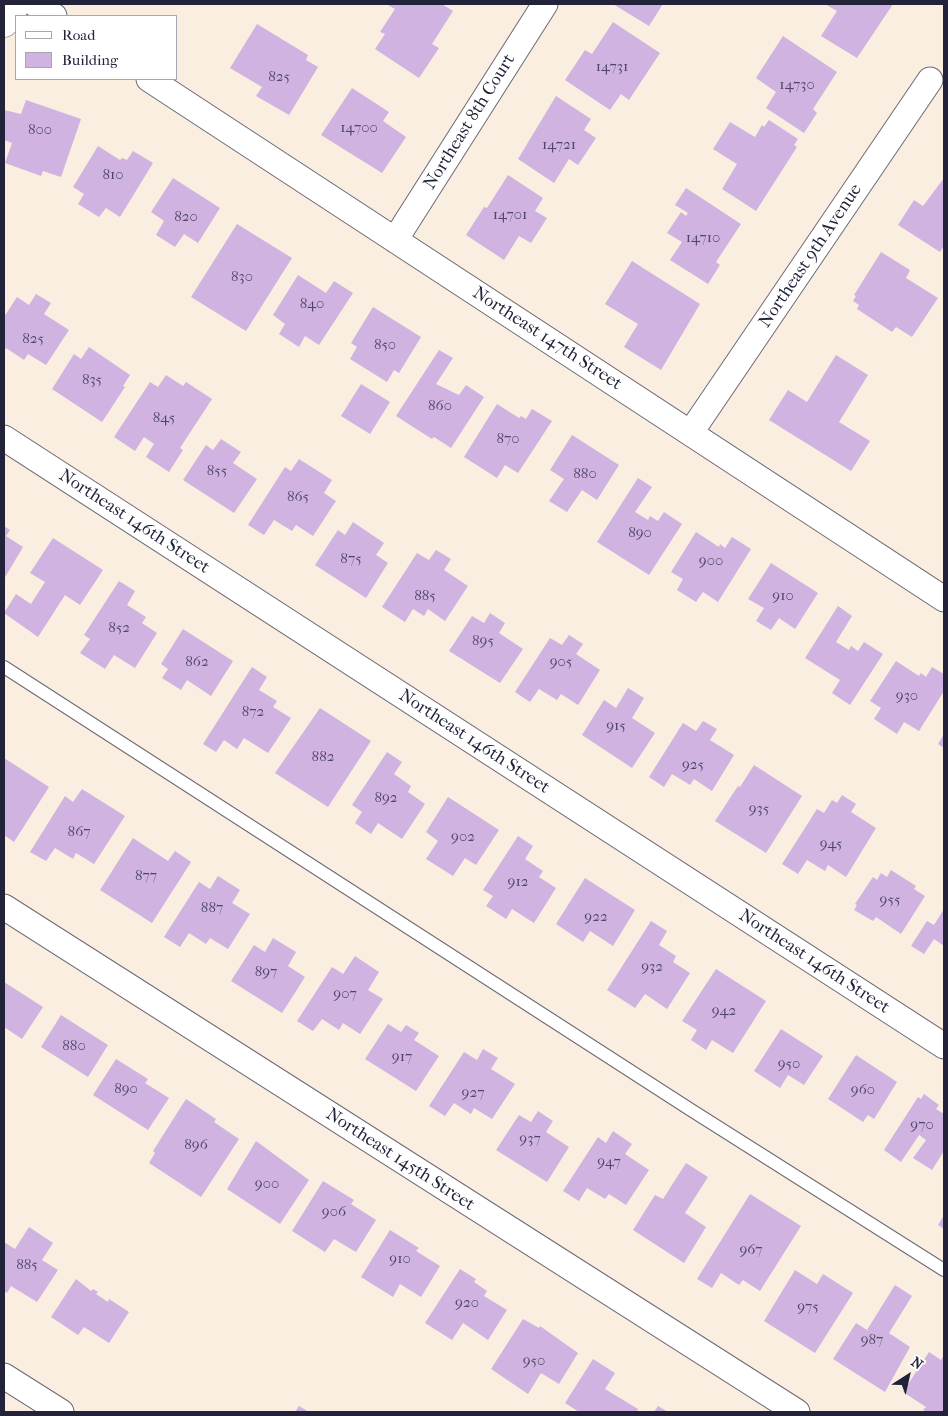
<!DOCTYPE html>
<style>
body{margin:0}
#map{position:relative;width:948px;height:1416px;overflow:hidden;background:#f9eee0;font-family:"IM FELL French Canon",serif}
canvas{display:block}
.frame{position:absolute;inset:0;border:5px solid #22223b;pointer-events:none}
.legend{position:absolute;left:15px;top:15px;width:162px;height:65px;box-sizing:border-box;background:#fff;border:1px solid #a7a7b1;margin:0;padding:6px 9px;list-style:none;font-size:15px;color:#22223b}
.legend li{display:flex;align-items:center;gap:10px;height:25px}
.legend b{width:25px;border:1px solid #a7a7b1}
.north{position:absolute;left:883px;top:1351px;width:50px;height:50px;-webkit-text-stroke:4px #fff;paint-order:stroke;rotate:35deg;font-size:14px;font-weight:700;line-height:20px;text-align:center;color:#22223b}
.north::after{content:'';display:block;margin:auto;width:18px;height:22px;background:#22223b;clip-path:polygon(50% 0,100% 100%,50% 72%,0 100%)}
</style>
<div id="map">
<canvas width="948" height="1416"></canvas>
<div class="frame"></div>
<ul class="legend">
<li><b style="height:6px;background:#fff"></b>Road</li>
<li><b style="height:14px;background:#d0b3e1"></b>Building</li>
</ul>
<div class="north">N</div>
</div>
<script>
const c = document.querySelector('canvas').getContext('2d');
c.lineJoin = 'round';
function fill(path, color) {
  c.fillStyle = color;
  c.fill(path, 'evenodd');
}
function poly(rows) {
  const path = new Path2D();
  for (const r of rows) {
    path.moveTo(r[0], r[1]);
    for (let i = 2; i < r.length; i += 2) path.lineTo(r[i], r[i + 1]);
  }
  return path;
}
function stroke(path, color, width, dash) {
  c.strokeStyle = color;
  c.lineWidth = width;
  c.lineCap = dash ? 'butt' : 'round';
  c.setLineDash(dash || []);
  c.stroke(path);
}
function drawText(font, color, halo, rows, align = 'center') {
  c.font = font + ' "IM FELL French Canon",serif';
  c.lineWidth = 4;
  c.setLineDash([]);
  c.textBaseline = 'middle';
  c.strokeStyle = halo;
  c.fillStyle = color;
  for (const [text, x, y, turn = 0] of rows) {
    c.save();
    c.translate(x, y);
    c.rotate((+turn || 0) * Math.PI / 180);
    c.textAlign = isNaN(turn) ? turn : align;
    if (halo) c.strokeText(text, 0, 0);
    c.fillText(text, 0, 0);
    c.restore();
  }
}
fill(poly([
 [386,4,442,4,453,11,432,44,439,48,419,78,375,49,385,34,380,32,395,9],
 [613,4,663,4,649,26],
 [825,4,893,4,857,58,821,36,837,11],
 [613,22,660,53,629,100,621,94,610,110,565,80,585,50,592,54],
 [257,24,308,55,306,60,318,67,289,115,256,96,262,87,230,68],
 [783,36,837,72,813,109,817,113,804,133,766,108,776,92,756,78],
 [352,88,389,112,383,121,406,137,382,173,321,135],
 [556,96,591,119,584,130,596,138,578,165,569,159,554,183,518,159],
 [26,100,81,119,61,177,43,171,41,176,5,163,12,143,4,140,4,110,21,114],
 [769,120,798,139,794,145,797,147,756,211,722,189,737,164,713,149,730,122,755,137,762,125,764,127],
 [98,146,120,160,122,158,127,160,133,151,153,163,120,217,106,208,99,217,78,204,84,194,73,187],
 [508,175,543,198,535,211,547,218,531,243,519,236,504,260,466,235,484,207,487,208],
 [173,178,220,208,198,243,184,234,175,247,156,235,164,221,151,212],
 [944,178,944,246,940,252,898,225,914,200,923,206],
 [686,188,741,224,716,262,720,265,708,284,670,260,682,242,667,233,681,212,686,216,688,213,675,205],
 [237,224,292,258,246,331,191,297],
 [881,252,910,270,906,278,938,298,912,337,896,327,892,332,857,309,859,305,853,301,856,296,854,295],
 [632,261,700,304,661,370,624,347,638,324,605,304],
 [298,275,326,293,334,281,353,293,319,345,305,336,299,347,279,334,285,324,273,315],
 [36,294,51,303,44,314,69,330,46,365,28,354,24,360,6,348,4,352,4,317,17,297,29,305],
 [373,307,421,337,399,373,394,370,387,382,350,359,357,347,351,343],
 [89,347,130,375,123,386,125,387,102,422,52,389,74,354,81,359],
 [439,350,453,358,436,384,459,395,466,385,484,397,451,448,434,437,432,439,396,416],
 [836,355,868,375,839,422,870,441,851,471,769,420,788,390,807,402],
 [166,375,183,386,186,382,212,399,180,448,183,450,169,472,146,457,154,444,144,437,135,451,114,437,150,382,158,387],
 [361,384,390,402,370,434,341,416],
 [497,404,519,418,521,416,526,419,532,409,552,421,518,473,505,465,497,478,464,457],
 [572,435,619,465,597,500,582,490,567,512,549,501,564,479,550,470],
 [221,439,241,452,233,463,257,479,234,513,183,480,206,445,213,450],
 [299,459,332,480,324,493,336,501,313,536,296,525,292,531,274,520,264,535,248,525,285,467,291,471],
 [638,478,652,487,635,512,648,520,650,516,658,521,664,512,682,524,649,575,597,542],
 [353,522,384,543,376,555,388,563,366,598,315,565,338,530,345,535],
 [4,526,10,530,6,536,23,547,4,579],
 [696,532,719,547,720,544,725,548,732,537,751,549,718,602,703,592,696,602,677,590,683,579,671,572],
 [53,538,103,570,80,605,65,595,38,637,4,613,16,594,31,604,45,582,30,573],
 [436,550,451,559,444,570,468,586,445,621,428,609,424,616,413,609,405,622,382,607,417,553,429,560],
 [771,563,818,593,795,629,779,618,771,630,756,621,764,608,748,599],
 [119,581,135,591,127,605,146,617,142,623,157,633,135,668,114,655,105,669,80,653,90,639,84,635],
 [838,606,852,616,836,642,849,650,851,646,858,651,864,642,883,654,850,705,832,693,840,680,805,658],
 [490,613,505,623,499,633,523,649,500,683,449,651,472,616,484,623],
 [183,629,233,661,211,696,187,680,181,690,162,678,168,669,161,664],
 [569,635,583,644,576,654,600,670,578,705,561,694,557,700,539,689,530,702,515,692,550,638,562,645],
 [896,661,919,676,921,673,926,677,932,667,944,674,944,691,919,731,904,722,897,734,874,719,881,708,870,701],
 [252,667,267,677,259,690,277,701,273,707,291,718,268,753,244,738,237,749,224,740,216,752,203,744],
 [628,688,644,698,632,718,655,733,632,768,582,735,604,700,616,708],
 [320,708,371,741,328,807,275,773],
 [703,721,717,729,710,740,734,755,712,791,694,779,690,785,672,774,664,787,649,777,683,723,696,731],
 [944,734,944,748,938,744],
 [387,752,402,762,394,774,411,786,408,792,425,804,402,839,378,823,371,834,355,823,362,812,352,805],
 [4,758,49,787,14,842,4,835],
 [754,765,802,796,766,853,715,821,738,786,740,787],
 [82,789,125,816,94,864,76,853,73,859,55,848,46,861,30,852,65,796,73,802],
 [842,795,856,804,851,812,876,828,846,877,828,865,825,871,807,860,798,874,782,864,817,809,824,813,832,800,837,803],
 [448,797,499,830,476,865,465,858,453,876,426,859,438,841,426,832],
 [518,836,533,846,525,859,543,871,539,877,556,888,534,923,512,909,506,919,486,906,493,896,483,890],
 [133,838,168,861,175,851,191,862,152,923,100,890],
 [891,870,916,886,914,889,925,896,901,934,876,917,873,921,854,910,857,905,855,904,873,877,877,880,881,873,887,877],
 [218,876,240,890,232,903,250,914,228,949,210,938,206,944,189,933,180,947,164,937,199,882,210,889],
 [585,878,635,910,613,946,590,931,583,942,556,924],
 [944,909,944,946,934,939,924,954,911,946,927,921,934,925],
 [651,921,667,931,659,945,676,956,673,962,690,973,667,1009,645,994,635,1008,607,990],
 [273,938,296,952,288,966,305,977,282,1013,231,981,254,945,265,952],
 [355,956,379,972,368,990,383,999,360,1034,343,1023,339,1030,322,1019,313,1031,297,1021,332,967,343,974],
 [716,969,766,1001,733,1053,712,1040,706,1050,691,1040,697,1030,682,1021],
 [4,982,43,1007,22,1039,4,1027],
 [61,1015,108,1045,88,1077,41,1047],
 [388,1024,401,1032,406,1025,419,1033,414,1040,439,1056,416,1091,365,1059],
 [781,1029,823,1056,804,1085,788,1075,780,1088,754,1071],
 [483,1049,498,1058,491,1069,515,1084,492,1119,474,1108,471,1114,454,1103,445,1116,429,1106,464,1052,477,1060],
 [856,1055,897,1082,874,1119,868,1115,863,1122,828,1099],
 [116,1059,148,1079,145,1083,169,1098,148,1130,93,1095],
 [924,1094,939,1105,936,1109,944,1114,944,1151,932,1170,913,1158,926,1140,919,1135,901,1162,884,1150,918,1097,921,1099],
 [186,1099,216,1119,214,1122,239,1139,201,1197,149,1163,155,1153,153,1151],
 [538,1111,553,1121,546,1132,569,1147,547,1182,496,1150,519,1115,531,1122],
 [613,1131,632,1144,625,1154,649,1170,626,1205,609,1194,605,1199,587,1188,579,1201,563,1191,598,1137,606,1143],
 [256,1141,309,1180,280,1224,227,1189],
 [686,1163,708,1177,685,1213,706,1227,684,1263,633,1230,655,1195,663,1199],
 [323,1181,354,1200,351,1204,376,1220,356,1252,334,1239,325,1252,292,1231],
 [750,1194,801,1226,760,1291,743,1280,739,1285,721,1273,712,1288,697,1279],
 [944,1215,944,1229,938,1225],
 [29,1227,53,1243,42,1260,58,1270,37,1302,11,1286,7,1293,4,1291,4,1242,15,1249],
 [390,1230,419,1248,416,1251,440,1266,421,1297,400,1284,393,1297,361,1277],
 [460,1269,476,1279,474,1282,487,1291,484,1296,507,1310,488,1340,463,1323,452,1340,425,1323],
 [795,1270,817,1284,823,1274,853,1293,815,1353,764,1321],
 [76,1279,91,1291,93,1289,98,1292,96,1294,108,1302,109,1299,129,1312,109,1343,84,1327,78,1335,51,1317],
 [895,1285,912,1296,889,1333,910,1347,885,1392,833,1359,856,1323,867,1330],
 [523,1319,539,1328,540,1326,578,1353,559,1384,541,1373,528,1394,491,1369],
 [929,1352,941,1360,944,1355,944,1412,927,1412,923,1410,926,1407,903,1392],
 [593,1359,615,1373,605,1389,638,1409,637,1412,579,1412,565,1403],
 [299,1406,309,1412,295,1412],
 [658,1406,668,1412,654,1412]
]), '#d0b3e1');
const lane = poly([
 [4,667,691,1110,944,1270]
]);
const street = poly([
 [35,4,54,16],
 [149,79,944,599],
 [395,240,545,4],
 [691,432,930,80],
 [4,438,944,1046],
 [4,907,797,1412],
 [4,1376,61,1412]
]);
const secondary = poly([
 [4,23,16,4]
]);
stroke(lane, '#6d6975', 14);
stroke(street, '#6d6975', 27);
stroke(secondary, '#6d6975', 29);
stroke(lane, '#fff', 12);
stroke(street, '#fff', 25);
stroke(secondary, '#fff', 28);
drawText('15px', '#4e4664', null, [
 ["14731",612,67],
 ["825",279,77],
 ["14730",797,85],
 ["14700",359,128],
 ["800",40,130],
 ["14721",559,145],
 ["810",113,175],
 ["14701",510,215],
 ["820",186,217],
 ["14710",703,238],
 ["830",242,277],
 ["840",312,304],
 ["825",33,339],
 ["850",385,345],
 ["835",92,380],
 ["860",440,406],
 ["845",164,418],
 ["870",508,439],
 ["855",217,471],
 ["880",585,474],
 ["865",298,497],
 ["890",640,533],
 ["875",351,559],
 ["900",711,561],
 ["885",425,596],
 ["910",783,596],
 ["852",119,628],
 ["895",483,641],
 ["862",197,662],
 ["905",561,662],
 ["930",907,696],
 ["872",253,712],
 ["915",616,726],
 ["882",323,757],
 ["925",693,765],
 ["892",386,798],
 ["935",759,809],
 ["867",79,832],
 ["902",463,837],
 ["945",831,844],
 ["877",146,876],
 ["912",518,882],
 ["955",890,900],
 ["887",212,908],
 ["922",596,917],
 ["932",652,967],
 ["897",266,972],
 ["907",345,994],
 ["942",724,1011],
 ["880",74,1046],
 ["917",402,1057],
 ["950",789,1064],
 ["890",126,1089],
 ["960",863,1090],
 ["927",473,1093],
 ["970",922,1125],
 ["937",530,1139],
 ["896",196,1145],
 ["947",609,1162],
 ["900",267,1184],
 ["906",334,1212],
 ["967",751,1250],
 ["910",400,1259],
 ["885",27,1265],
 ["920",467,1303],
 ["975",808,1307],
 ["987",872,1340],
 ["950",534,1361]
]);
drawText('18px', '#22223b', '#fff', [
 ["Northeast 8th Court",470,122,-58],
 ["Northeast 9th Avenue",811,256,-56],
 ["Northeast 147th Street",547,339,33],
 ["Northeast 146th Street",134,522,33],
 ["Northeast 146th Street",474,742,33],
 ["Northeast 146th Street",814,962,33],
 ["Northeast 145th Street",400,1160,33]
]);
</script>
